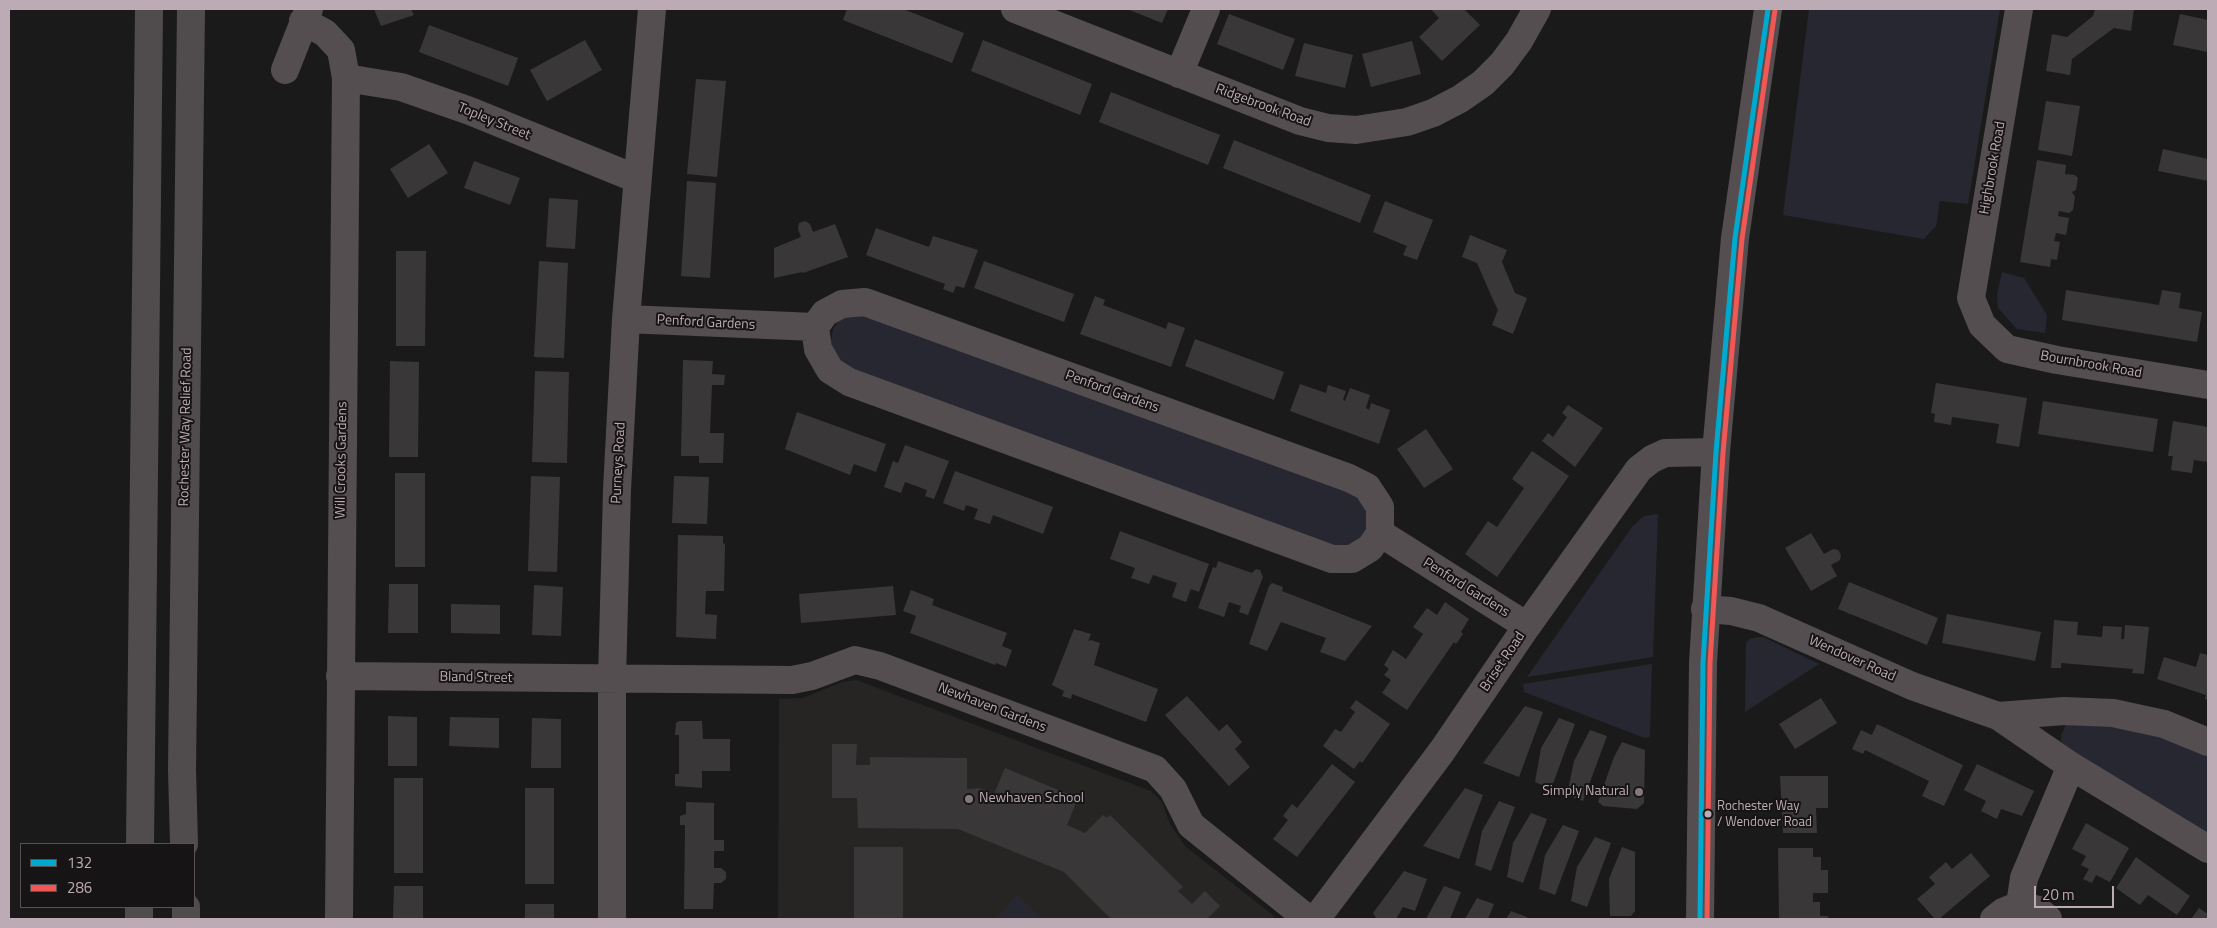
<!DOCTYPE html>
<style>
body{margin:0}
#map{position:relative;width:2217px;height:928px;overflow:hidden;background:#1b1a1a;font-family:"Titillium Web",sans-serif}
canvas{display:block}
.frame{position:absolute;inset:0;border:10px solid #bcabb4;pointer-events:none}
.legend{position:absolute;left:20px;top:843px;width:175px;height:65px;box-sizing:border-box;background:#171415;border:1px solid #595055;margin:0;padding:6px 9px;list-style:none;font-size:15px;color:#bcabb4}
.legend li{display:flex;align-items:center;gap:10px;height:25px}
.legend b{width:25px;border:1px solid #595055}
.scale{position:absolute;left:2034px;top:886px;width:80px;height:22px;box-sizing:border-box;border:2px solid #bcabb4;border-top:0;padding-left:6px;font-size:15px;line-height:18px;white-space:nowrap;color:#bcabb4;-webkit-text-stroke:4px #171415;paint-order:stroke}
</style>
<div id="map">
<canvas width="2217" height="928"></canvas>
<div class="frame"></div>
<ul class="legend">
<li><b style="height:6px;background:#00a9ce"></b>132</li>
<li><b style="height:6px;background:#ef5854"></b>286</li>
</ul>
<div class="scale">20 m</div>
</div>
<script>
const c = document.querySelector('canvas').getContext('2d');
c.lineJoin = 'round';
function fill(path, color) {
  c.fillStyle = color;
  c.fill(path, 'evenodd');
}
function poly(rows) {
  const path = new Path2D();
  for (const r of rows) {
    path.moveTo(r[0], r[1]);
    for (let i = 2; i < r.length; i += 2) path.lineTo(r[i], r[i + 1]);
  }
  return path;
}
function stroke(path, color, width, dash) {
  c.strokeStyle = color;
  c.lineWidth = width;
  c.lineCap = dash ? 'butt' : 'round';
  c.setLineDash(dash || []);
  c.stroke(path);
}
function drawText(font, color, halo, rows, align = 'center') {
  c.font = font + ' "Titillium Web",sans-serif';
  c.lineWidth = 4;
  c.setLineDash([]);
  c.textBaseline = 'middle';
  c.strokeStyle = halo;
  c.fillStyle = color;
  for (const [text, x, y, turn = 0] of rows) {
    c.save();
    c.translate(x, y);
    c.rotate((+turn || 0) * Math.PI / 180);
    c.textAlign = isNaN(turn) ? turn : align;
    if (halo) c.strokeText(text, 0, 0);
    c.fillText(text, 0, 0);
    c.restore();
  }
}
fill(poly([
 [856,680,1151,791,1162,802,1170,824,1185,846,1274,916,1273,919,778,919,779,699,803,698,842,682]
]), '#272424');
fill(poly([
 [1809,9,2000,9,1968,204,1940,201,1936,226,1924,239,1783,215],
 [2002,272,2024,278,2047,315,2045,333,2017,329,1998,308,1997,294],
 [860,310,1359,495,1368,514,1367,526,1361,537,1352,545,1342,548,849,371,834,354,831,342,833,329,839,320],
 [1658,514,1653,657,1527,677,1632,527,1644,516],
 [1763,637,1819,664,1745,712,1746,643,1751,638],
 [1652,664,1650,737,1645,738,1524,692,1523,684],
 [2080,723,2145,729,2208,753,2208,838,2062,748,2061,735,2066,725],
 [1017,895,1043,919,995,919]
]), '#272731');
fill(poly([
 [374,9,411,9,414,15,381,26],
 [847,9,903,9,964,33,952,63,843,20],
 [1127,9,1168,9,1162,23],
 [1431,9,1464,9,1480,25,1442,61,1419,37,1439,18],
 [2095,9,2134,9,2131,31,2114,28,2072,59,2070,75,2046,71,2052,34,2067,37,2093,16],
 [1229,14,1295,39,1283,70,1217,44],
 [2180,14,2208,20,2208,52,2173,45],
 [429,25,518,58,508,86,419,52],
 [585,40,602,70,547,101,530,70],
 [983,40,1092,84,1080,115,971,71],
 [1412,41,1421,74,1371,87,1362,54],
 [1304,43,1353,55,1345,88,1295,76],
 [696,79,726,81,717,177,687,174],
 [1111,92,1220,135,1208,165,1099,122],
 [2046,101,2080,106,2072,156,2038,150],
 [1234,140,1371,195,1360,223,1223,168],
 [429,144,448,173,408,198,390,169],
 [2163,149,2208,159,2208,181,2158,171],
 [2037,160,2066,165,2065,174,2075,175,2078,178,2076,190,2072,192,2075,197,2073,210,2069,213,2059,211,2058,216,2069,218,2066,235,2056,233,2054,241,2060,242,2057,260,2051,259,2050,267,2020,262],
 [474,161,520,178,510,205,464,188],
 [687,181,716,183,710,278,681,276],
 [549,198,578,200,575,249,546,247],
 [1385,201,1433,220,1417,260,1403,255,1407,246,1373,232],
 [805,221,810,224,813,232,835,224,848,257,803,273,802,272,774,278,774,248,801,237,798,229,799,223],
 [876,228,929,247,933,236,978,250,964,288,956,286,953,293,943,289,945,284,866,255],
 [1470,235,1507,250,1502,262,1515,293,1527,298,1513,334,1492,325,1498,310,1494,302,1477,263,1462,257],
 [396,251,426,251,425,346,396,346],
 [539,261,568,263,564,358,534,357],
 [984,261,1074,294,1064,322,974,288],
 [2066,290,2159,305,2162,290,2181,293,2179,308,2202,312,2197,342,2062,320],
 [1095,296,1105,300,1103,305,1156,325,1166,329,1168,322,1185,328,1171,367,1080,334],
 [1195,339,1284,372,1274,400,1185,366],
 [683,360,713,361,712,374,725,375,724,385,712,385,710,433,724,433,723,463,699,463,699,456,681,456],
 [390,361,419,362,418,457,389,457],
 [535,371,569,372,567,463,532,462],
 [1936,383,2027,398,2019,447,1996,443,1999,424,1952,417,1951,425,1934,422,1935,414,1931,413],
 [1300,384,1326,393,1328,385,1346,391,1343,400,1345,401,1350,388,1370,395,1366,408,1369,410,1371,403,1390,410,1379,444,1290,411],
 [2043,401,2158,419,2153,452,2038,434],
 [1568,405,1603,428,1575,467,1542,441,1548,433,1553,437,1567,417,1562,413],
 [797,412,886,444,876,472,854,464,850,475,785,449],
 [2173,421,2208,427,2208,462,2194,460,2192,473,2171,470,2173,456,2168,456],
 [1426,429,1453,469,1424,488,1397,449],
 [905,445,949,461,934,499,925,496,927,490,905,482,901,493,884,487,893,461,898,463],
 [1532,451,1569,476,1497,577,1465,554,1488,521,1497,527,1524,488,1512,479],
 [955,471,1053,507,1043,534,993,515,990,524,974,519,978,509,966,505,964,511,943,503],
 [395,473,425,473,425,567,395,567],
 [531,476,560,477,557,572,528,571],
 [674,476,709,477,707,524,672,523],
 [1120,531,1209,564,1199,592,1191,589,1186,602,1172,597,1177,583,1153,575,1149,584,1131,578,1135,568,1110,559],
 [1811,533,1824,554,1833,549,1838,550,1841,555,1840,560,1831,565,1837,576,1811,591,1785,548],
 [678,535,723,536,723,543,725,544,724,591,706,591,705,614,717,615,716,639,676,637],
 [1218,561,1252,573,1256,569,1260,570,1263,577,1248,615,1239,612,1241,606,1229,602,1224,617,1198,608,1213,567,1216,568],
 [1849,582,1938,618,1927,645,1838,609],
 [1272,583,1283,587,1282,591,1372,626,1345,661,1320,652,1326,638,1281,622,1267,651,1249,644,1269,586],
 [389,584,418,584,418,633,388,633],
 [534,585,563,587,561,636,532,635],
 [893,586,896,615,801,623,799,594],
 [911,590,934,599,932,605,1007,633,1002,646,1012,650,1006,667,996,663,995,665,910,633,916,616,903,611],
 [1445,602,1469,619,1461,632,1463,634,1456,644,1454,642,1407,710,1382,693,1391,680,1384,675,1389,669,1384,665,1393,650,1406,659,1423,634,1413,627,1427,608,1437,615],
 [451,604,500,605,500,634,451,633],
 [1947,614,2041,632,2035,661,1942,643],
 [2054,620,2078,622,2077,635,2102,637,2103,626,2122,627,2121,639,2124,639,2125,625,2149,627,2144,674,2132,673,2133,669,2061,663,2061,668,2051,668],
 [1074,629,1091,634,1088,641,1091,640,1100,643,1094,665,1158,689,1146,722,1072,694,1071,699,1062,696,1064,691,1052,685],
 [2200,653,2208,655,2208,700,2205,699,2206,695,2157,679,2164,657,2196,667],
 [1187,696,1219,731,1227,724,1242,742,1235,749,1250,767,1229,786,1165,715],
 [1821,698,1837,723,1795,749,1779,724],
 [1356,700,1390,724,1362,763,1360,761,1354,769,1323,746,1335,729,1341,732,1355,712,1350,708],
 [1525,706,1543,712,1519,777,1483,763],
 [388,716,417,717,417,766,388,766],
 [450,717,499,718,499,748,449,746],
 [532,718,561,719,561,768,531,768],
 [1559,718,1575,724,1551,789,1535,782,1541,748],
 [679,721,702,721,703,739,730,739,730,771,702,771,702,788,675,786,675,774,679,774,679,735,675,735,676,723],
 [1877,724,1963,765,1944,806,1922,796,1929,781,1865,750,1863,754,1852,749,1861,730,1872,735],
 [1590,730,1607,736,1583,801,1567,795,1574,761],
 [1622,742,1645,750,1644,803,1637,809,1603,806,1598,802,1614,757],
 [832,744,857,744,856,765,870,765,870,757,967,758,967,789,979,788,994,794,1005,768,1078,798,1067,825,1085,833,1103,815,1107,818,1110,815,1183,887,1178,891,1192,904,1205,891,1220,906,1207,919,1111,919,1064,872,958,829,858,828,857,798,832,798],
 [1332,764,1355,782,1297,857,1273,839,1288,820,1283,816,1292,804,1297,808],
 [1977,764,2034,791,2022,816,2001,809,1997,819,1981,811,1986,801,1964,790],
 [1780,776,1828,776,1828,808,1816,808,1817,833,1783,833],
 [394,778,423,778,423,873,394,873],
 [525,788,554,788,554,884,525,884],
 [1465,788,1483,795,1459,859,1423,846],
 [1499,801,1515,807,1491,871,1475,865,1482,831],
 [686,802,714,803,714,840,724,840,724,851,714,851,714,868,721,868,726,872,726,879,721,883,714,883,713,909,684,909,685,825,680,825,680,816,686,814],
 [1531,813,1547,819,1523,883,1507,877,1513,843],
 [2086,823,2129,848,2110,882,2096,875,2092,883,2083,879,2089,869,2081,865,2086,856,2072,849],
 [1563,825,1579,831,1555,895,1539,889,1545,855],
 [1595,837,1611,843,1587,907,1571,901,1577,867],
 [854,847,903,847,903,919,854,919],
 [1622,847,1635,852,1635,911,1631,916,1610,916,1609,879],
 [1778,848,1813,848,1813,857,1821,857,1821,870,1828,870,1828,893,1813,893,1813,902,1820,902,1820,916,1828,916,1829,919,1779,919],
 [1971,853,1990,876,1939,919,1935,919,1917,899,1935,884,1929,877,1946,862,1952,869],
 [2136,857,2190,896,2177,915,2148,895,2140,905,2116,888],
 [1404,871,1427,879,1415,911,1403,907,1396,919,1376,918,1373,913],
 [394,886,423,886,423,919,393,919],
 [1444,886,1461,892,1450,919,1426,919],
 [1477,898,1494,904,1488,919,1465,919],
 [525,904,554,904,554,919,525,919],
 [2199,908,2208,914,2208,919,2191,919],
 [1511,911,1527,917,1527,919,1506,919]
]), '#3a3738');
stroke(poly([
 [1015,9,1300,121,1328,128,1356,130,1407,122,1433,113,1460,99,1483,83,1502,64,1519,41,1537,9],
 [2019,9,1971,298,1982,325,2007,349,2057,360,2208,385],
 [303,21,325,33,341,50,346,78,339,919],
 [285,70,309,9],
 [1179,74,1206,9],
 [346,78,401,87,470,111,637,179],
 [865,302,1349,478,1367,487,1380,507,1380,533,1370,548,1352,559,1332,559,849,382,830,370,818,349,815,327,825,313,842,304,865,302],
 [626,319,815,327],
 [1380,533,1527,626],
 [1705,609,1731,611,1759,618,1912,686,1998,716,2071,766,2208,849],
 [340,676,792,680,812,676,855,660,880,666,1155,769,1173,789,1191,825,1308,919],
 [1998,716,2064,711,2113,713,2164,724,2208,742],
 [2020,905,2024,878,2071,766],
 [612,919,612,679,617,490,626,319,652,9],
 [1316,919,1442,751,1527,626,1639,469,1652,459,1665,453,1716,452],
 [1700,919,1703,663,1716,452,1735,238,1768,9],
 [1994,919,2003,912,2020,905,2038,910,2048,919]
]), '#544e51', 28);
stroke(poly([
 [140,844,149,9],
 [184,844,182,770,191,9],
 [186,907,186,919],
 [139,919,139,907]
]), '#504c4d', 28);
stroke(poly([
 [1700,919,1703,663,1716,452,1735,238,1768,9]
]), '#00a9ce', 5);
stroke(poly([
 [1707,919,1710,663,1723,453,1742,239,1775,10]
]), '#ef5854', 5);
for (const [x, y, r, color] of [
 [1639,792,5,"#84787e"],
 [969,799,5,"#84787e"],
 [1708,814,4.5,"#bcabb4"]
]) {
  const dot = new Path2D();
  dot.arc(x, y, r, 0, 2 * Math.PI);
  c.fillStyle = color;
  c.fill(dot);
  stroke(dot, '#171415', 2);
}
drawText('13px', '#bcabb4', '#171415', [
 ["Rochester Way",1717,807],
 ["/ Wendover Road",1717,823]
], 'left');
drawText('14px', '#bcabb4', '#171415', [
 ["Ridgebrook Road",1263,106,20],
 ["Topley Street",494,122,22],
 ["Highbrook Road",1993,168,-80],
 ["Penford Gardens",706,323,3],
 ["Bournbrook Road",2091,365,10],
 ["Penford Gardens",1112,392,20],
 ["Rochester Way Relief Road",186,427,-89],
 ["Will Crooks Gardens",342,460,-89],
 ["Purneys Road",619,463,-87],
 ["Penford Gardens",1466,588,32],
 ["Wendover Road",1852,659,24],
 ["Briset Road",1503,662,-56],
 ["Bland Street",476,678,1],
 ["Newhaven Gardens",992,708,21]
]);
drawText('14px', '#bcabb4', '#171415', [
 ["Simply Natural",1629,792],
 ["Newhaven School",979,799,"left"]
], 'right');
</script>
